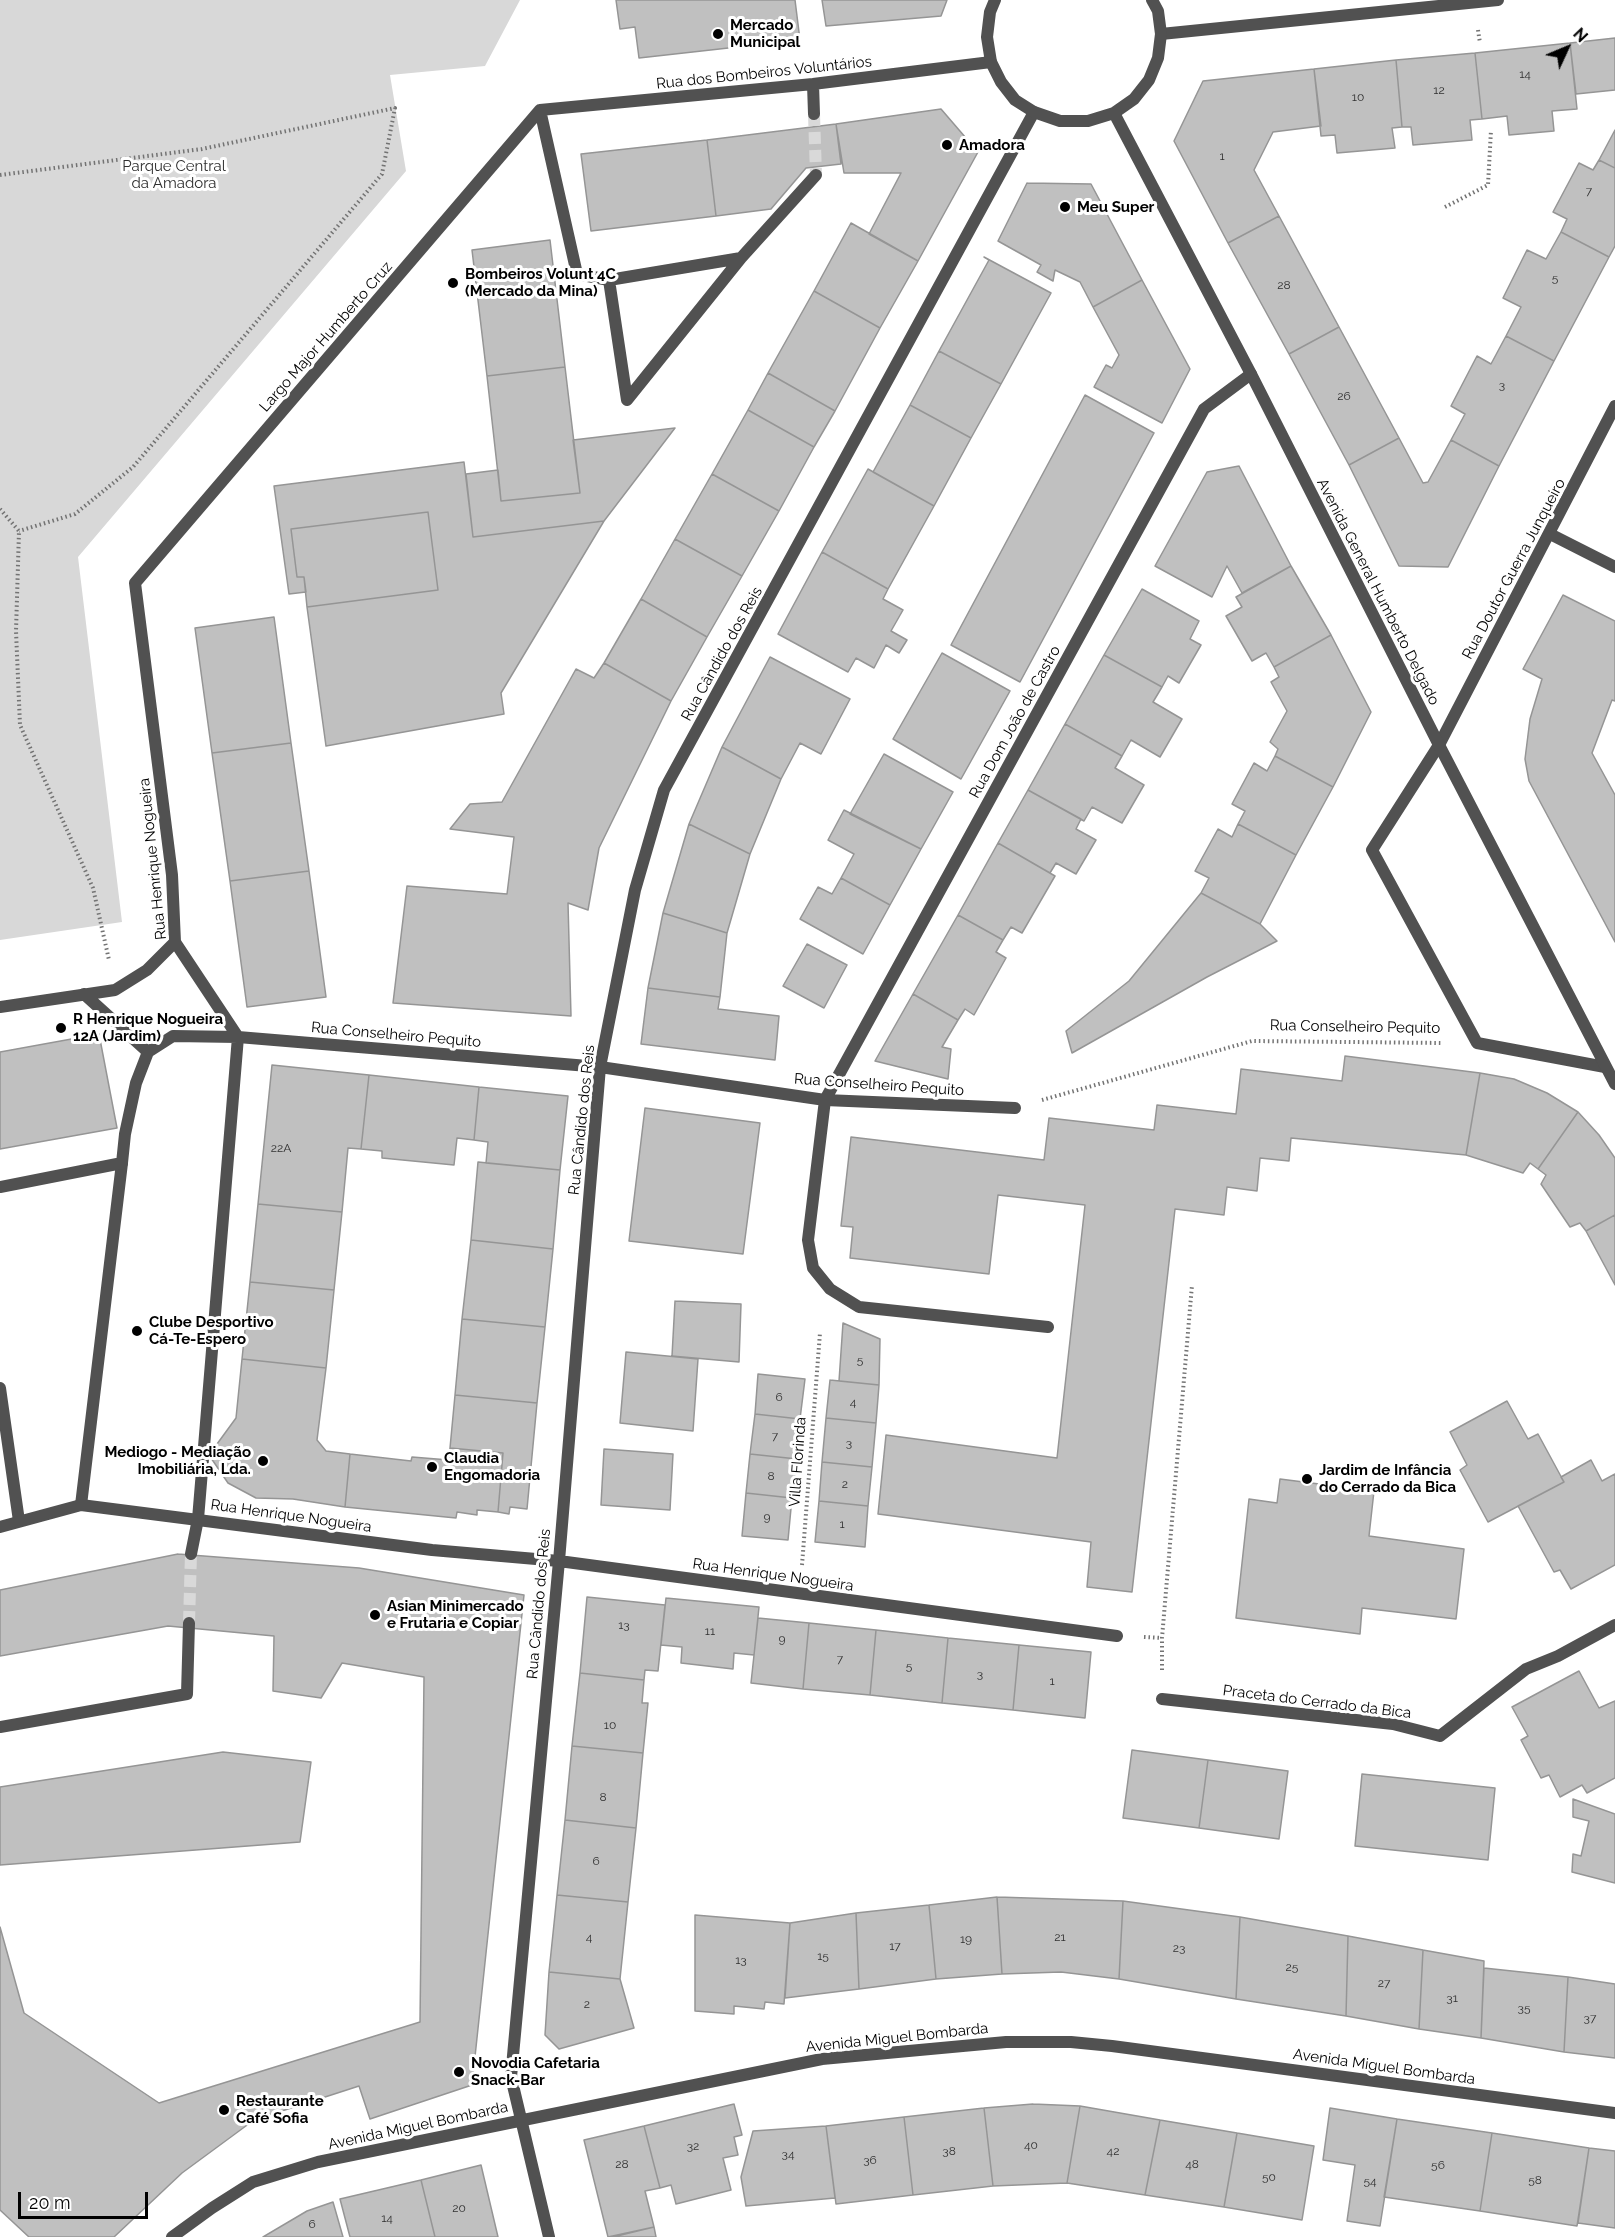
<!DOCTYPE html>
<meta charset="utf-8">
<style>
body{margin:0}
#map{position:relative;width:1615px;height:2237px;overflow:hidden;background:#fff;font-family:Raleway,sans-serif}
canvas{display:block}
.north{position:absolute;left:1537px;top:18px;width:60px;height:60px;-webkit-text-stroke:4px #fff;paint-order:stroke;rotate:46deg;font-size:16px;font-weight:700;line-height:24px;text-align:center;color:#000}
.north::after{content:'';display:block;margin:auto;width:21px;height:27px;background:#000;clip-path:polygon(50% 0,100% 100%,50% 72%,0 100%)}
.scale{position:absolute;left:18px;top:2192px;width:130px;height:27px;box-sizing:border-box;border:3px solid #000;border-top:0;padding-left:8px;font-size:18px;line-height:21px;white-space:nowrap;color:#000;-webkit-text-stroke:4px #fff;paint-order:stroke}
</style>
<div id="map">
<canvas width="1615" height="2237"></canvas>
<div class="north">N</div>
<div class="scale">20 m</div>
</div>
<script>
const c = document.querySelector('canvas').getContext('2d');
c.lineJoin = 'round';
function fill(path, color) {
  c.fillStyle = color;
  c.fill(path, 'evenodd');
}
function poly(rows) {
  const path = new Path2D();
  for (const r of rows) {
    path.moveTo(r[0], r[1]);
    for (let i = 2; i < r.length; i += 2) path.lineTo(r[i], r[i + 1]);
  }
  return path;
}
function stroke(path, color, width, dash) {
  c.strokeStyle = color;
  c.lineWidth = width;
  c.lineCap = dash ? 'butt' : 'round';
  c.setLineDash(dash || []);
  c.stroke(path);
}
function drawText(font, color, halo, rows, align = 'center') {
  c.font = font + ' Raleway,sans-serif';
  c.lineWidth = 6;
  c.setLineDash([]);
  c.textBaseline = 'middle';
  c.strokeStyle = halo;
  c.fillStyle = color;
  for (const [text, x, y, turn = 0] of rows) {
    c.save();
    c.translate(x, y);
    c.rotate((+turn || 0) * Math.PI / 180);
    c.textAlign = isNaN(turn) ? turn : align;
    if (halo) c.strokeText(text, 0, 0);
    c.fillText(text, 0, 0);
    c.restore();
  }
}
fill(poly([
 [0,0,520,0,485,66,390,75,406,171,78,557,122,922,0,940]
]), '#d8d8d8');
const building = poly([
 [616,0,795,0,800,40,639,58,635,27,620,29,616,0],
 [822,0,947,0,941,16,826,26,822,0],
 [1615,38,1615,90,1576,94,1570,43,1615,38],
 [1570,43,1577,109,1552,111,1554,131,1509,135,1507,116,1482,119,1475,53,1570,43],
 [1475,53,1482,119,1470,120,1472,140,1413,145,1411,127,1402,127,1396,60,1475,53],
 [1396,60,1402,127,1392,128,1395,148,1337,153,1335,135,1321,136,1314,69,1396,60],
 [1314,69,1321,126,1273,132,1254,170,1279,216,1228,243,1174,141,1203,81,1314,69],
 [941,109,978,152,918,261,869,234,901,173,844,173,836,124,941,109],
 [836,124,841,164,806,168,771,209,716,216,707,140,836,124],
 [1615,130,1615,168,1599,160,1615,130],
 [707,140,716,216,591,231,581,154,707,140],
 [1599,160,1615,168,1615,246,1609,257,1561,232,1567,219,1553,212,1579,163,1593,170,1599,160],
 [1027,183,1091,184,1142,280,1093,307,1080,282,1055,270,1053,281,1037,272,1041,265,998,241,1027,183],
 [1279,216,1339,327,1289,354,1228,243,1279,216],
 [851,223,918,261,880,328,814,291,851,223],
 [1561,232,1609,257,1554,361,1506,336,1521,307,1503,298,1527,250,1546,259,1561,232],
 [550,240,565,367,487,376,472,250,550,240],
 [984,257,1051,293,1001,384,939,351,989,260,984,257],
 [1142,280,1190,369,1162,423,1094,387,1106,365,1112,368,1119,355,1093,307,1142,280],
 [814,291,880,328,835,411,768,373,814,291],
 [1339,327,1399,438,1349,465,1289,354,1339,327],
 [1506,336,1554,361,1499,466,1451,440,1465,414,1451,406,1477,356,1491,364,1506,336],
 [939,351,1001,384,971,438,910,405,939,351],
 [565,367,580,493,501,501,487,376,565,367],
 [768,373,835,411,814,447,748,410,768,373],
 [1085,395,1154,433,1020,682,951,645,1085,395],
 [910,405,971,438,934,506,873,472,910,405],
 [748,410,814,447,779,511,712,474,748,410],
 [675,428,604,521,473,537,466,474,498,470,501,501,580,493,573,440,675,428],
 [1399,438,1423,483,1428,482,1451,440,1499,466,1448,567,1399,566,1349,465,1399,438],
 [464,462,473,537,604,521,501,693,504,714,326,746,307,607,438,590,428,512,291,529,297,577,304,577,306,592,289,594,274,486,464,462],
 [1239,466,1291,566,1242,593,1227,566,1212,597,1155,566,1207,472,1239,466],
 [868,469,934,506,888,589,822,552,868,469],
 [712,474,779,511,742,576,675,539,712,474],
 [428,512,438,590,307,607,304,577,297,577,291,529,428,512],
 [675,539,742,576,707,637,641,599,675,539],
 [822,552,888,589,883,599,903,610,891,631,907,640,899,653,886,645,874,668,856,658,848,672,778,634,822,552],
 [1291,566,1331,635,1274,667,1266,653,1252,661,1226,616,1242,607,1236,597,1291,566],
 [1142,589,1199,621,1190,639,1201,645,1179,683,1168,676,1162,687,1104,655,1142,589],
 [1563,595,1615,621,1615,701,1612,700,1592,753,1615,795,1615,942,1529,781,1525,759,1530,719,1542,679,1523,669,1563,595],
 [641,599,707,637,671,701,604,663,641,599],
 [274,617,291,743,212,753,195,628,274,617],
 [1331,635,1371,712,1333,787,1275,756,1278,749,1270,742,1287,711,1271,682,1279,677,1274,667,1331,635],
 [942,653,1010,691,961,779,893,739,942,653],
 [1104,655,1162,687,1153,702,1182,719,1160,757,1131,740,1122,756,1065,724,1104,655],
 [770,657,850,699,821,754,800,743,781,779,722,747,770,657],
 [604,663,671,701,599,848,588,910,568,903,571,1016,393,1003,407,886,507,894,514,837,450,829,470,804,502,802,576,669,594,678,604,663],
 [1065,724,1122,756,1115,768,1144,785,1122,823,1092,807,1084,821,1028,790,1065,724],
 [291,743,309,871,230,881,212,753,291,743],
 [722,747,781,779,750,854,689,824,722,747],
 [884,754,953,792,921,849,850,814,884,754],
 [1275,756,1333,787,1296,855,1238,824,1245,811,1232,804,1254,763,1267,771,1275,756],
 [1028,790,1081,819,1076,829,1096,840,1076,874,1056,863,1050,873,998,843,1028,790],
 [844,810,921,849,890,905,841,878,854,854,828,840,844,810],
 [689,824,750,854,727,933,663,913,689,824],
 [1238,824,1296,855,1260,924,1201,893,1209,878,1195,871,1218,829,1232,837,1238,824],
 [998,843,1055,876,1022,933,1011,927,1003,940,958,915,998,843],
 [309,871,326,997,247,1007,230,881,309,871],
 [841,878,890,905,863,954,800,919,818,887,832,894,841,878],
 [1201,893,1260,924,1277,941,1207,977,1072,1053,1066,1031,1129,981,1201,893],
 [663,913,727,933,720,997,648,988,663,913],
 [958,915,1003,940,996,952,1006,958,974,1015,965,1009,958,1020,913,994,958,915],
 [807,944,847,965,824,1008,783,986,807,944],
 [648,988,720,997,718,1009,779,1016,775,1060,641,1044,648,988],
 [913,994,958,1020,942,1047,951,1049,948,1079,875,1061,913,994],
 [99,1034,117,1128,0,1149,0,1052,99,1034],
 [1345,1056,1480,1073,1466,1155,1291,1138,1289,1161,1260,1158,1257,1191,1227,1187,1224,1215,1175,1209,1132,1592,1087,1587,1091,1542,878,1514,886,1435,1057,1458,1085,1205,998,1195,989,1274,850,1258,853,1227,841,1226,851,1137,1044,1160,1049,1118,1154,1130,1157,1105,1236,1114,1241,1069,1342,1081,1345,1056],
 [272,1065,369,1075,361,1149,348,1148,342,1212,258,1204,272,1065],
 [1480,1073,1514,1079,1547,1093,1578,1112,1538,1169,1530,1163,1523,1173,1466,1155,1480,1073],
 [369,1075,479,1087,474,1140,457,1138,454,1165,382,1158,382,1151,361,1149,369,1075],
 [479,1087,568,1096,560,1170,486,1163,488,1142,474,1140,479,1087],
 [645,1108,760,1123,743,1254,629,1241,645,1108],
 [1578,1112,1599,1135,1615,1158,1615,1215,1586,1231,1580,1223,1570,1227,1541,1184,1546,1175,1538,1169,1578,1112],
 [478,1162,560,1170,553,1249,471,1240,478,1162],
 [258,1204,342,1212,334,1290,250,1282,258,1204],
 [1615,1215,1615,1285,1586,1231,1615,1215],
 [471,1240,553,1249,545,1327,462,1319,471,1240],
 [250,1282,334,1290,326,1368,242,1359,250,1282],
 [675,1301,741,1304,739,1362,672,1356,675,1301],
 [462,1319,545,1327,537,1403,455,1395,462,1319],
 [843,1323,880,1339,879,1385,839,1381,843,1323],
 [626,1352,698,1359,693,1431,620,1423,626,1352],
 [242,1359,326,1368,317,1440,326,1451,350,1454,345,1507,293,1499,256,1498,228,1483,209,1455,236,1418,242,1359],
 [758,1374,805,1379,800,1419,755,1414,758,1374],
 [830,1380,879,1385,876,1423,826,1418,830,1380],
 [455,1395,537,1403,527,1509,510,1507,509,1514,498,1512,503,1453,450,1448,455,1395],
 [1507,1401,1528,1439,1538,1434,1564,1482,1488,1522,1460,1470,1467,1465,1450,1432,1507,1401],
 [755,1414,800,1419,797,1459,750,1454,755,1414],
 [826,1418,876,1423,872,1467,822,1462,826,1418],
 [450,1448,503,1453,498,1512,477,1510,477,1515,457,1512,456,1518,345,1507,350,1454,411,1461,412,1457,449,1460,450,1448],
 [604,1449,673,1454,670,1510,601,1505,604,1449],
 [750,1454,797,1459,792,1498,746,1493,750,1454],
 [1591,1460,1602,1481,1615,1474,1615,1565,1571,1589,1560,1570,1554,1572,1518,1506,1564,1482,1561,1477,1591,1460],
 [822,1462,872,1467,868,1506,819,1501,822,1462],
 [1280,1479,1374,1491,1369,1536,1464,1549,1456,1619,1362,1608,1360,1634,1236,1618,1249,1499,1277,1503,1280,1479],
 [746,1493,792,1498,788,1540,742,1536,746,1493],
 [819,1501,868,1506,865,1547,815,1542,819,1501],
 [178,1554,359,1568,524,1595,472,2085,370,2119,359,2086,254,2120,182,2173,114,2237,29,2237,0,2210,0,1927,24,2013,159,2103,420,2022,424,1677,342,1663,321,1698,273,1691,274,1636,168,1626,0,1656,0,1590,178,1554],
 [587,1597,665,1605,658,1671,645,1670,644,1680,580,1673,587,1597],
 [666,1598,759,1607,754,1655,734,1653,733,1669,681,1663,682,1647,661,1645,666,1598],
 [758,1618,809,1623,803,1689,751,1683,758,1618],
 [809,1623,876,1630,870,1695,803,1689,809,1623],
 [876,1630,948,1638,942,1703,870,1695,876,1630],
 [948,1638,1019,1645,1013,1710,942,1703,948,1638],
 [1019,1645,1091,1652,1085,1718,1013,1710,1019,1645],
 [1579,1671,1599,1708,1615,1701,1615,1778,1587,1793,1582,1785,1560,1797,1549,1775,1541,1778,1521,1740,1528,1736,1512,1707,1579,1671],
 [580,1673,644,1680,642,1703,648,1703,643,1753,572,1746,580,1673],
 [572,1746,643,1753,636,1828,565,1820,572,1746],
 [1132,1750,1208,1760,1199,1828,1123,1818,1132,1750],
 [223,1752,311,1762,300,1842,0,1865,0,1787,223,1752],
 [1208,1760,1288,1771,1279,1839,1199,1828,1208,1760],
 [1362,1774,1495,1788,1488,1860,1355,1846,1362,1774],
 [1573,1799,1615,1814,1615,1883,1572,1872,1573,1854,1581,1856,1589,1821,1573,1817,1573,1799],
 [565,1820,636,1828,628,1902,557,1895,565,1820],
 [557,1895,628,1902,620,1979,549,1972,557,1895],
 [997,1897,1002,1974,936,1979,929,1905,997,1897],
 [997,1897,1123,1901,1119,1979,1061,1972,1002,1974,997,1897],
 [1123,1901,1240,1917,1236,1999,1119,1979,1123,1901],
 [929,1905,936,1979,859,1989,856,1913,929,1905],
 [856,1913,859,1989,785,1998,790,1923,856,1913],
 [695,1915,790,1923,784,2004,765,2002,764,2009,734,2006,734,2014,695,2011,695,1915],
 [1240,1917,1348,1936,1346,2016,1236,1999,1240,1917],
 [1348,1936,1423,1950,1419,2029,1346,2016,1348,1936],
 [1423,1950,1484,1961,1481,2038,1419,2029,1423,1950],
 [1484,1968,1568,1977,1564,2052,1481,2038,1484,1968],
 [549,1972,620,1979,634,2028,559,2049,545,2035,549,1972],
 [1568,1977,1615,1984,1615,2058,1564,2052,1568,1977],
 [734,2104,742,2135,734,2137,738,2155,723,2158,731,2190,676,2204,671,2185,660,2188,644,2126,734,2104],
 [1033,2104,1080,2106,1067,2183,993,2186,984,2108,1033,2104],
 [1080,2106,1160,2120,1145,2195,1067,2183,1080,2106],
 [984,2108,993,2186,913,2195,904,2117,984,2108],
 [1330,2108,1397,2119,1380,2226,1347,2221,1355,2165,1323,2160,1330,2108],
 [904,2117,913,2195,836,2204,826,2126,904,2117],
 [1397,2119,1492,2133,1480,2211,1384,2197,1397,2119],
 [1160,2120,1237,2133,1224,2207,1145,2195,1160,2120],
 [644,2126,660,2188,645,2191,654,2227,608,2237,584,2140,644,2126],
 [826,2126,835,2198,746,2206,741,2177,753,2131,826,2126],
 [1237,2133,1314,2146,1302,2220,1224,2207,1237,2133],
 [1492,2133,1589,2148,1577,2226,1480,2211,1492,2133],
 [1589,2148,1615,2151,1615,2228,1578,2223,1589,2148],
 [481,2165,498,2237,435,2237,421,2180,481,2165],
 [421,2180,435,2237,350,2237,340,2199,421,2180],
 [333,2202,343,2237,263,2237,307,2211,333,2202],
 [654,2227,656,2237,613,2237,654,2227]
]);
fill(building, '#c0c0c0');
stroke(building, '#959595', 1.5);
stroke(poly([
 [814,114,816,175],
 [189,1623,191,1554]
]), '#d9d9d9', 12, [12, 6]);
stroke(poly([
 [1478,30,1480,43],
 [0,175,202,149,395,108,382,174,133,467,75,514,19,531],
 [1445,207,1488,185,1491,130],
 [0,509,19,531,16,631,20,725,93,888,109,960],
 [1042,1100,1252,1041,1443,1043],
 [802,1565,820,1333],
 [1144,1637,1162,1638],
 [1162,1670,1162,1638,1192,1285]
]), '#737373', 4, [1.5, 3]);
stroke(poly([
 [0,1388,19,1521],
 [81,1505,122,1163]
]), '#515151', 12);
stroke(poly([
 [1161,34,1498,0],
 [813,84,814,114],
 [540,110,577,274,609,280,627,400,741,258,609,280],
 [540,110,813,84,991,62],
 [741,258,816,175],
 [1550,534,1615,567],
 [84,994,148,1052],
 [0,1007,115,990,147,970,175,942],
 [1605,1067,1477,1043,1372,850,1439,745,1615,406],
 [0,1187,122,1163,125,1134,136,1083,148,1052,173,1036,238,1037,600,1067,825,1100,1015,1108],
 [1048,1327,859,1307,830,1289,813,1268,808,1240,825,1100,1204,409,1251,374],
 [0,1527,81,1505,432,1550,559,1561,1117,1636],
 [191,1554,198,1519,238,1037,175,942,172,875,135,583,540,110],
 [1162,1699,1393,1724,1440,1736,1526,1669,1558,1656,1615,1625],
 [0,1727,187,1694,189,1623],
 [172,2237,212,2208,253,2182,318,2162,822,2059,1006,2042,1071,2042,1112,2046,1615,2113],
 [549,2237,511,2077,559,1561,600,1067,635,890,664,790,1034,112]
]), '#515151', 12);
stroke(poly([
 [995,0,990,12,987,37,991,62,1001,82,1015,100,1034,112,1060,121,1088,121,1114,113,1134,99,1149,80,1158,58,1161,34,1158,11,1152,0],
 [1114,113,1251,374,1439,745,1615,1084]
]), '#515151', 12);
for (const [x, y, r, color] of [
 [718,34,6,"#000"],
 [947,145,6,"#000"],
 [1065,207,6,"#000"],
 [453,283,6,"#000"],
 [61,1028,6,"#000"],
 [137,1331,6,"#000"],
 [263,1461,6,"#000"],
 [432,1467,6,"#000"],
 [1307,1479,6,"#000"],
 [375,1615,6,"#000"],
 [459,2072,6,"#000"],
 [224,2110,6,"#000"]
]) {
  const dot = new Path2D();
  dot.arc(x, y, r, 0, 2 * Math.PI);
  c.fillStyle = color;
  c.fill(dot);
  stroke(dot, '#fff', 2);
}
drawText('12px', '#303030', null, [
 ["14",1525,74],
 ["12",1439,90],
 ["10",1358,97],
 ["1",1222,156],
 ["7",1589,191],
 ["5",1555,278],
 ["28",1284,285],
 ["3",1502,385],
 ["26",1344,396],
 ["22A",281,1148],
 ["5",860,1360],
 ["6",779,1397],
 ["4",853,1402],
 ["7",775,1436],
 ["3",849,1443],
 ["8",771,1476],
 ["2",845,1484],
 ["9",767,1517],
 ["1",842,1524],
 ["13",624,1625],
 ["11",710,1631],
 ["9",782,1639],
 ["7",840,1659],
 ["5",909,1666],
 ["3",980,1674],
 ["1",1052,1681],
 ["10",610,1725],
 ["8",603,1797],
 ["6",596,1861],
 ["4",589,1937],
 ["21",1060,1937],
 ["19",966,1939],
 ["17",895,1946],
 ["23",1179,1948],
 ["15",823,1956],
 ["13",741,1960],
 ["25",1292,1967],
 ["27",1384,1983],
 ["31",1452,1998],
 ["2",587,2004],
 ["35",1524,2008],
 ["37",1590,2018],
 ["40",1031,2145],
 ["32",693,2146],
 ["38",949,2151],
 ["42",1113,2151],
 ["34",788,2154],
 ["36",870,2160],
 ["28",622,2164],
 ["48",1192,2164],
 ["56",1438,2165],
 ["50",1269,2177],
 ["58",1535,2180],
 ["54",1370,2181],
 ["20",459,2208],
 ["14",387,2218],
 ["6",312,2224]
]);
drawText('bold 15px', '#000', '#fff', [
 ["Mercado",730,25],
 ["Municipal",730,42],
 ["Amadora",959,145],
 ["Meu Super",1077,207],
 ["Bombeiros Volunt 4C",465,274],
 ["(Mercado da Mina)",465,291],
 ["R Henrique Nogueira",73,1019],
 ["12A (Jardim)",73,1036],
 ["Clube Desportivo",149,1322],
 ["Cá-Te-Espero",149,1339],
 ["Mediogo - Mediação",251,1452,"right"],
 ["Imobiliária, Lda.",251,1469,"right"],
 ["Claudia",444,1458],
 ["Engomadoria",444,1475],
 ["Jardim de Infância",1319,1470],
 ["do Cerrado da Bica",1319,1487],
 ["Asian Minimercado",387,1606],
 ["e Frutaria e Copiar",387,1623],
 ["Novodia Cafetaria",471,2063],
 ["Snack-Bar",471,2080],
 ["Restaurante",236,2101],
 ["Café Sofia",236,2118]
], 'left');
drawText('15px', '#000', '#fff', [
 ["Rua dos Bombeiros Voluntários",764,73,-6],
 ["Largo Major Humberto Cruz",326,337,-49],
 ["Rua Doutor Guerra Junqueiro",1514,569,-62],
 ["Avenida General Humberto Delgado",1378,592,63],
 ["Rua Cândido dos Reis",722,654,-61],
 ["Rua Dom João de Castro",1015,722,-61],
 ["Rua Henrique Nogueira",153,859,-96],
 ["Rua Conselheiro Pequito",1355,1027,1],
 ["Rua Conselheiro Pequito",396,1035,5],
 ["Rua Conselheiro Pequito",879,1085,4],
 ["Rua Cândido dos Reis",582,1120,-84],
 ["Villa Florinda",798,1462,-86],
 ["Rua Henrique Nogueira",291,1516,8],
 ["Rua Henrique Nogueira",773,1575,8],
 ["Rua Cândido dos Reis",539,1604,-85],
 ["Praceta do Cerrado da Bica",1317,1702,7],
 ["Avenida Miguel Bombarda",897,2038,-6],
 ["Avenida Miguel Bombarda",1384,2067,8],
 ["Avenida Miguel Bombarda",418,2126,-12]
]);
drawText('15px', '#2f2f2f', '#fff', [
 ["Parque Central",174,166],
 ["da Amadora",174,183]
]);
</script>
